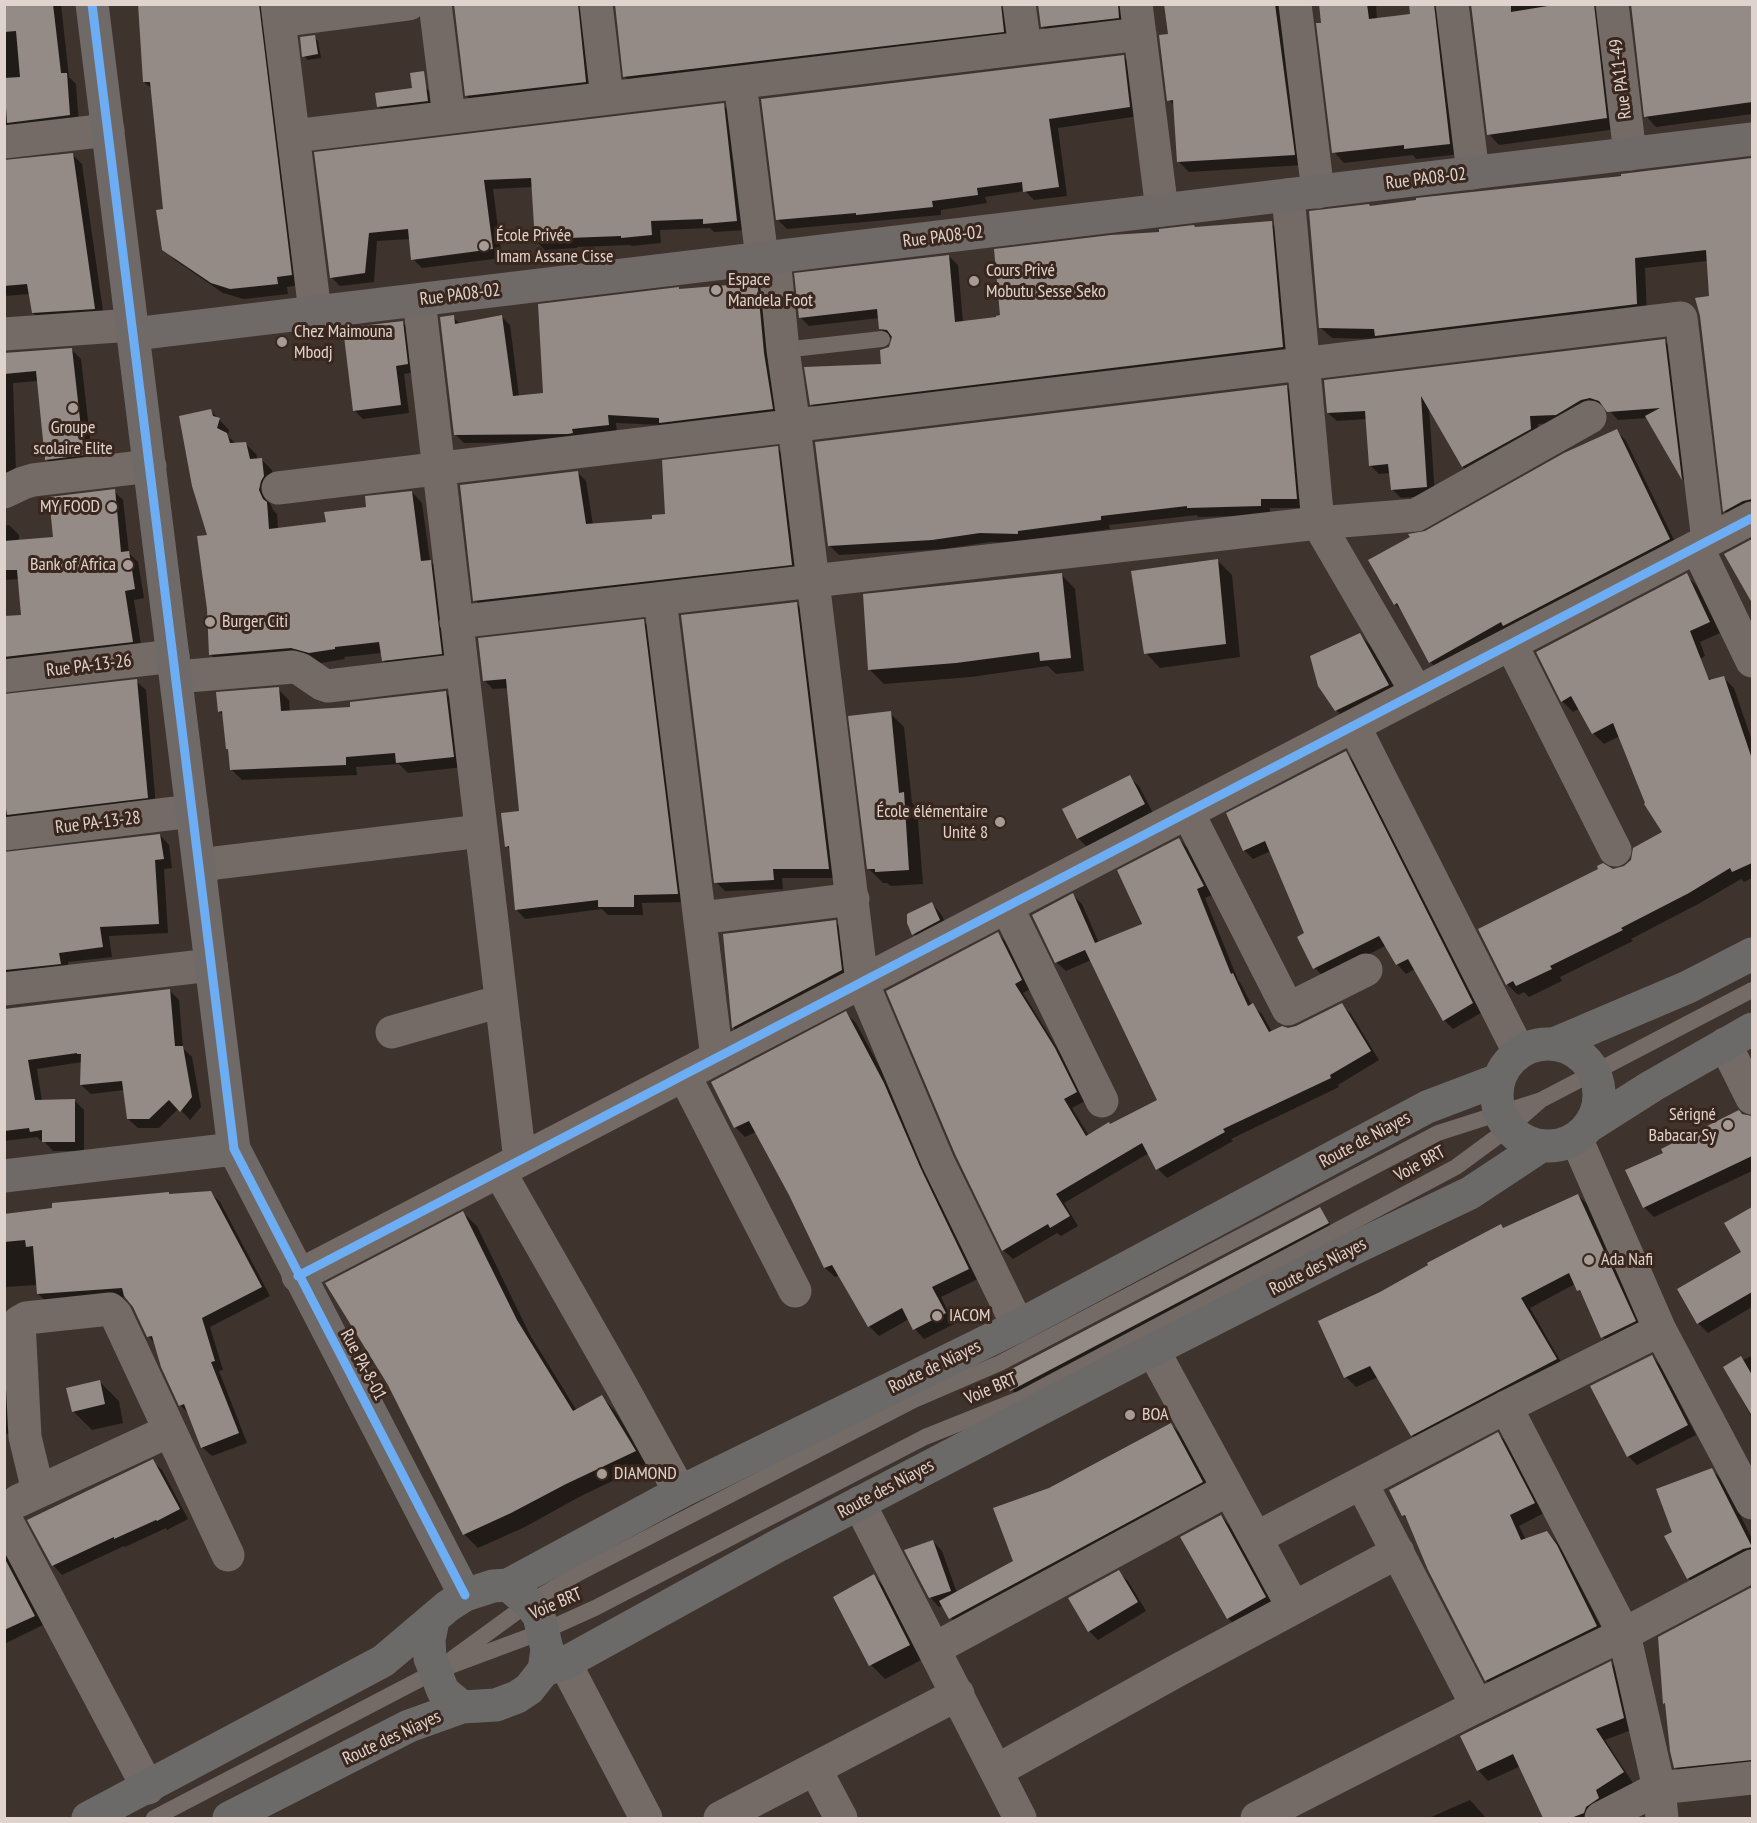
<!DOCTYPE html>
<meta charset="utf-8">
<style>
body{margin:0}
#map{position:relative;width:1757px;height:1823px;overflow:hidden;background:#3e332d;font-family:"PT Sans Narrow",sans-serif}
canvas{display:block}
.frame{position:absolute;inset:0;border:6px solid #e0d3cd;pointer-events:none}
</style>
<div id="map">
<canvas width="1757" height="1823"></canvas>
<div class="frame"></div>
</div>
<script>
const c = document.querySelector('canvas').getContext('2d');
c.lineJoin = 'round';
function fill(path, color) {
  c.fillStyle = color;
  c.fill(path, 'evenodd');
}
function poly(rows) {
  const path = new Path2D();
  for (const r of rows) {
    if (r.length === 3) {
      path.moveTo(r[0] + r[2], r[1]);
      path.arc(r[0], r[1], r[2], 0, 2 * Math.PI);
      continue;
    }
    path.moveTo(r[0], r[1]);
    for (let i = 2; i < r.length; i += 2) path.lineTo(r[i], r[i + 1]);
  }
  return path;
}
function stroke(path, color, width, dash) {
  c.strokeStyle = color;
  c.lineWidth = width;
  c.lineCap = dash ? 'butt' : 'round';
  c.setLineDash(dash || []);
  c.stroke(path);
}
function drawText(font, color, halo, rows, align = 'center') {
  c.font = font + ' "PT Sans Narrow",sans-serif';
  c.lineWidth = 6;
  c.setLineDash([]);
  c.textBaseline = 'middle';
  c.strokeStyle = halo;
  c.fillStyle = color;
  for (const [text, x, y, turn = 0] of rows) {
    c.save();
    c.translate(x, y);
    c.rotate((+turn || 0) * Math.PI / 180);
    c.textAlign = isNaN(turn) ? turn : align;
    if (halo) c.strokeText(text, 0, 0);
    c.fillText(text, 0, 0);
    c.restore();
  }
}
fill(poly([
 [4,4,61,4,69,77,76,84,79,125,4,136],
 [139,4,272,4,301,285,287,287,288,294,244,299,223,293,175,260,164,249,165,210,153,90,144,82],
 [456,4,591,4,596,92,477,106,467,96],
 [616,4,1014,4,1014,42,636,87,625,77],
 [1040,4,1127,4,1129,28,1053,37,1042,26],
 [1165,4,1283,4,1304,165,1189,172,1178,161,1175,106,1169,100,1169,36],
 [1321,4,1376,4,1377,19,1411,15,1411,4,1447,4,1460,154,1416,159,1413,155,1344,163,1334,152],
 [1472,4,1607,4,1617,129,1499,145,1489,134],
 [1632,4,1752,4,1752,114,1656,127,1646,116],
 [314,37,318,41,321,58,308,60,304,56],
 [1123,56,1132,66,1139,116,1058,128,1067,196,1034,200,1025,191,985,197,987,203,941,210,941,215,787,229,778,220],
 [426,88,435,97,437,110,387,116,378,106],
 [723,105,732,114,746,230,714,232,710,228,660,230,661,243,632,246,630,245,577,247,577,248,545,250,536,241,533,187,493,189,502,258,422,268,413,259,411,239,377,241,374,282,340,286,331,277,316,154],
 [72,154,82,164,104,318,43,322,33,313,30,294,4,296,4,162],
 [1752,159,1752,513,1736,522,1725,511,1701,315,1710,298,1708,261,1645,268,1647,315,1380,339,1332,338,1320,327,1371,207],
 [1271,223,1280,232,1291,356,820,413,811,404,883,365,894,338,889,337,880,328,879,318,809,326,800,317,949,256,958,265,963,322,998,319,1161,233],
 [757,279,765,288,780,417,664,425,616,423,617,433,577,442,464,443,455,434,453,317,461,325,502,317,510,325,519,396,545,394,680,291,730,286],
 [402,322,410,330,415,372,404,374,409,413,363,419,354,410],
 [1664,341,1673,349,1689,486,1683,479,1648,418,1618,420,1607,408,1599,406,1565,423,1538,424,1539,438,1472,475,1463,467,1429,407,1435,495,1401,498,1392,489,1391,473,1379,474,1370,465,1367,419,1337,421,1328,413],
 [72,350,81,359,93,464,56,469,46,459,38,381,13,383,16,472,6,473,6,477,4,477,4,354],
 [1286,386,1295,396,1306,508,1270,508,1270,515,1198,517,1197,515,1109,525,1110,529,1027,540,1027,543,990,542,943,549,839,555,829,545],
 [211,411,229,430,228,436,236,444,246,444,256,454,258,460,262,460,272,470,274,487,269,501,273,510,277,514,278,529,327,523,412,492,422,503,430,561,441,572,451,664,394,671,383,660,382,653,344,657,345,659,321,663,303,658,222,665,211,655,209,537],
 [1616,430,1626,441,1679,550,1441,672,1430,662,1404,613,1395,604,1426,533],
 [777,448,786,457,800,573,484,609,475,600,577,472,586,481,593,525,654,520,667,515],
 [114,491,123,500,129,553,138,562,144,598,134,600,142,651,4,669,4,617,22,616,20,579,4,580,4,526,9,525,19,535,19,541,55,539],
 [1752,541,1752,600,1726,554],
 [1218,561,1232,575,1240,657,1160,668,1146,653],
 [1061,574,1075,589,1084,671,1056,674,1048,666,971,677,884,684,870,670],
 [1686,575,1697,586,1720,633,1700,642,1705,656,1633,700,1707,676,1712,681,1723,677,1734,688,1752,741,1752,878,1744,882,1741,879,1700,903,1631,939,1633,941,1560,977,1562,981,1529,997,1524,992,1518,995,1507,984,1613,870,1625,868,1664,833,1620,736,1604,744,1593,733,1579,709,1573,712,1562,701],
 [796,603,805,613,838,878,782,878,783,889,725,891,716,882],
 [643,621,652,630,686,902,642,903,643,915,608,915,602,909,525,919,517,910,511,850,506,846,521,812,509,688,493,689,484,680],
 [1360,635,1374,649,1402,700,1351,724,1336,710],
 [136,681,146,690,156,807,4,827,4,696],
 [278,689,289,700,290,712,352,709,445,692,456,703,464,767,408,773,399,764,356,767,357,775,242,780,231,769,224,716,219,711],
 [890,713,904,727,912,803,917,808,923,884,891,886,887,883,883,883,868,868],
 [1345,753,1354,762,1481,1013,1453,1029,1444,1020,1415,969,1406,974,1397,964,1387,945,1324,977,1315,968,1306,934,1271,851,1253,859,1244,850],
 [1129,777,1139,786,1153,813,1087,847,1078,838],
 [160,835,169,845,172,868,164,869,168,933,109,936,112,957,68,962,69,973,4,982,4,854],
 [1179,839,1188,849,1212,895,1205,898,1238,980,1241,984,1252,1006,1262,1014,1272,1032,1297,1027,1342,1005,1351,1014,1379,1060,1338,1085,1339,1087,1231,1139,1233,1141,1167,1178,1158,1169,1149,1153,1064,1203,1078,1226,1061,1236,1057,1233,1013,1259,1003,1250,998,934,1007,943,1030,989,1023,993,1064,1059,1085,1101,1072,1108,1089,1136,1159,1101,1091,960,1066,971,1056,962,1073,895,1082,904,1099,943,1142,926,1119,871],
 [932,904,941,914,949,930,923,943,914,934],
 [835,922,849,936,855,984,748,1042,734,1028,724,935],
 [169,990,179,1000,183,1048,192,1057,201,1107,190,1120,179,1108,159,1128,138,1128,128,1119,124,1090,91,1094,81,1085,82,1062,37,1069,42,1101,74,1100,84,1110,84,1151,53,1151,43,1140,41,1141,37,1137,4,1141,4,1009],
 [846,1013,856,1023,894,1094,978,1279,941,1297,954,1324,924,1339,915,1329,909,1319,879,1336,869,1326,840,1275,835,1277,825,1268,790,1194,756,1132,745,1137,735,1127],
 [1739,1112,1752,1118,1752,1171,1654,1217,1644,1207,1665,1154],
 [210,1192,220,1202,270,1296,210,1327,223,1370,219,1371,247,1443,212,1456,202,1447,190,1415,180,1405,155,1343,148,1336,134,1306,126,1297,48,1303,38,1294,38,1285,4,1287,4,1216,170,1195],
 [1578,1195,1588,1205,1645,1331,1613,1347,1603,1337,1584,1297,1575,1284,1530,1308,1565,1369,1422,1445,1412,1435,1378,1377,1356,1387,1346,1377,1381,1294,1501,1226,1504,1229],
 [1320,1209,1332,1227,1016,1394,1012,1390,1004,1374],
 [1752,1209,1752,1262,1750,1263,1752,1267,1752,1307,1708,1333,1698,1323,1743,1253,1726,1224],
 [463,1213,477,1226,530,1335,577,1411,602,1397,615,1411,648,1464,579,1497,525,1527,478,1548,464,1534],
 [4,1334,14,1433,4,1434],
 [1752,1356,1752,1418,1725,1368],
 [1652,1357,1661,1366,1696,1435,1637,1465,1628,1456],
 [100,1382,119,1401,123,1423,92,1430,73,1411],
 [1171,1425,1185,1438,1216,1496,964,1632,951,1618,943,1606,939,1607,930,1597,933,1541,942,1551,957,1593,1014,1562,1049,1489],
 [1498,1434,1508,1444,1544,1513,1519,1526,1526,1540,1547,1532,1557,1542,1566,1557,1606,1637,1496,1690,1486,1680,1409,1521,1404,1516,1391,1490],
 [152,1461,162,1470,188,1519,167,1530,166,1528,125,1547,124,1546,62,1575,53,1565],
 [1712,1470,1724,1482,1752,1539,1752,1564,1701,1591,1688,1578,1666,1536,1674,1532],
 [1221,1516,1230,1526,1274,1607,1238,1628,1228,1618],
 [4,1551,43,1625,4,1644],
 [1118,1572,1128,1581,1146,1611,1098,1640,1089,1631],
 [874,1576,888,1591,923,1659,885,1679,871,1665],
 [1752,1587,1752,1771,1686,1778,1675,1767,1667,1706,1664,1703,1659,1638],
 [1611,1663,1621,1673,1634,1729,1605,1740,1633,1783,1596,1818,1545,1818,1521,1766,1488,1781,1478,1770],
 [1470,1800,1486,1818,1429,1818]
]), '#0007');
fill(poly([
 [4,4,53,4,61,73,67,73,70,115,7,123,4,78,20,77,16,31,4,32],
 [138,4,259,4,292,275,277,277,278,284,230,289,211,283,162,250,156,210,163,209,150,82,143,82],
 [454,4,578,4,586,82,465,96],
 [615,4,1001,4,1004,32,623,77],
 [1038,4,1118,4,1119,18,1041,27],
 [1164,4,1275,4,1295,155,1177,162,1173,100,1167,101,1159,35,1168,34],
 [1319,4,1367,4,1369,19,1410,14,1409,4,1434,4,1450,144,1404,149,1404,145,1332,153,1316,23,1321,23],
 [1471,4,1511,4,1511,12,1560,4,1594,4,1607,118,1487,135],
 [1631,4,1752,4,1752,102,1644,117],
 [315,35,318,54,302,57,300,37],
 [1124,55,1130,107,1049,119,1059,187,1023,192,1022,182,977,188,978,195,932,201,933,207,856,215,856,213,776,220,761,99],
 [424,71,428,101,377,107,375,93,412,88,410,73],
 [724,103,737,221,703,224,703,219,651,221,652,235,621,238,621,236,568,238,568,240,535,242,531,178,484,180,493,249,411,260,408,229,369,233,365,273,330,278,314,152],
 [73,153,95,309,32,313,27,284,4,286,4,160],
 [1752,158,1752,499,1743,501,1723,512,1700,316,1695,298,1709,296,1706,250,1635,258,1637,304,1375,336,1374,329,1319,328,1309,211,1369,204,1370,206,1416,200,1416,198,1621,176,1621,174],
 [1272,221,1283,347,810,405,804,367,881,364,880,350,889,347,892,337,887,330,879,329,877,309,799,318,794,273,949,255,955,322,996,317,996,316,1000,315,994,249,1111,235,1159,232,1159,229,1194,225,1195,227],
 [757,278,764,353,773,409,659,423,659,418,608,415,609,425,572,429,573,433,568,434,454,435,440,317,454,315,455,324,502,315,513,396,543,393,538,304,679,287,679,289,729,285,728,281],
 [403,321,408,364,396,366,401,405,353,411,343,328],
 [1665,339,1682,480,1645,416,1660,408,1607,412,1599,401,1590,398,1581,400,1556,415,1530,416,1531,429,1462,467,1421,396,1427,487,1391,490,1388,464,1369,466,1365,411,1327,413,1324,380],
 [72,348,84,455,45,460,36,371,4,374,4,353],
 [1287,385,1297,499,1261,499,1261,506,1187,508,1187,506,1101,516,1101,520,1018,531,1018,534,980,533,932,540,828,546,815,442],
 [211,409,213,416,220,418,217,428,227,433,230,443,246,442,250,459,262,458,264,476,261,481,259,490,263,499,267,502,269,529,326,522,324,512,366,507,365,496,412,491,421,561,431,560,442,654,382,661,379,642,335,647,335,649,309,653,291,648,209,655,207,609,197,536,207,535,192,486,179,416],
 [1617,429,1670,539,1503,626,1501,622,1429,663,1397,603,1394,605,1368,560,1410,537,1408,534,1425,531,1564,453],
 [778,446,792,565,473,601,460,485,578,471,586,524,652,519,652,515,665,514,662,460],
 [115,489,121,552,129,551,135,589,125,591,133,642,4,657,4,616,21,615,17,570,4,570,4,541,53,537,49,497],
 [1752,539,1752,603,1724,554],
 [1218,559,1226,644,1144,654,1131,571],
 [1062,573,1071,658,1040,661,1039,652,956,663,868,670,863,594],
 [1687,573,1710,622,1690,631,1709,680,1724,676,1752,759,1752,863,1732,872,1730,868,1689,893,1621,928,1623,930,1550,966,1552,969,1516,986,1513,981,1506,985,1478,929,1598,869,1597,866,1603,863,1613,869,1624,866,1631,860,1633,848,1662,832,1644,804,1645,803,1613,723,1592,734,1571,696,1561,702,1536,652],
 [797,602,829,869,773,869,774,880,714,883,681,615],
 [644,619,678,894,634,895,634,907,598,907,598,900,515,910,509,846,505,847,501,813,519,811,506,679,483,681,478,638],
 [1360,633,1389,685,1335,711,1318,686,1310,656],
 [137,679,148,798,7,815,4,797,4,694],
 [279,687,281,711,350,707,350,702,446,691,454,757,396,763,395,753,346,757,346,765,230,770,228,749,226,749,222,711,218,712,216,692],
 [891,711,899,793,904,792,909,870,875,872,875,869,867,869,848,716],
 [1346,751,1473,1003,1443,1021,1408,959,1396,965,1379,936,1313,969,1297,937,1304,933,1265,841,1243,851,1226,813],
 [1130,775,1145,804,1077,839,1062,809],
 [160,834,164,859,155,860,159,924,100,927,103,947,59,953,61,964,5,970,4,852],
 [1179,838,1204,886,1197,889,1231,974,1233,973,1248,1006,1253,1003,1269,1032,1282,1026,1288,1028,1296,1026,1342,1003,1371,1051,1330,1075,1331,1078,1223,1129,1225,1132,1156,1170,1142,1143,1056,1194,1070,1216,1050,1228,1048,1224,1002,1251,955,1154,886,991,998,932,1022,980,1015,984,1055,1048,1077,1092,1064,1099,1086,1136,1109,1122,1110,1124,1157,1100,1085,950,1055,963,1032,915,1073,893,1095,943,1142,924,1117,870],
 [932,902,940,920,912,935,907,923,907,914],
 [836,920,842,970,732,1028,723,934],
 [170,989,175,1046,183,1046,192,1097,180,1112,169,1100,149,1119,127,1119,122,1081,80,1085,81,1054,77,1054,77,1053,28,1060,35,1100,75,1099,75,1142,42,1142,42,1130,30,1132,29,1128,4,1131,4,1009],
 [846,1011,884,1083,921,1169,969,1269,932,1287,946,1313,913,1330,902,1308,868,1327,832,1265,824,1268,789,1195,749,1121,734,1128,711,1082],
 [1739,1110,1742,1114,1752,1116,1752,1156,1643,1208,1625,1170,1663,1153,1661,1149],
 [211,1191,262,1287,202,1318,215,1361,211,1362,239,1433,201,1448,184,1404,179,1406,161,1367,152,1336,147,1337,133,1307,124,1296,122,1288,37,1294,33,1246,26,1247,25,1240,4,1242,4,1214,52,1208,52,1203,169,1192,169,1194],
 [1578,1194,1636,1321,1601,1338,1580,1290,1577,1291,1569,1273,1521,1298,1557,1359,1411,1436,1370,1366,1344,1378,1318,1321,1380,1292,1428,1265,1427,1263,1501,1224,1503,1228],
 [1320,1207,1329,1223,1010,1391,1002,1374],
 [1752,1207,1752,1272,1741,1252,1752,1272,1752,1292,1697,1324,1677,1289,1741,1252,1724,1223],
 [463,1211,517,1320,573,1411,602,1395,636,1451,566,1484,511,1513,463,1535,388,1385,325,1283],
 [1652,1355,1688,1425,1627,1457,1590,1386],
 [1741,1356,1752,1375,1752,1416,1723,1367],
 [100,1380,105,1404,72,1412,66,1388],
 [1171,1423,1203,1482,949,1619,939,1601,1013,1561,993,1508,1049,1488],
 [1498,1432,1535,1503,1510,1515,1521,1540,1547,1531,1557,1545,1597,1626,1485,1681,1428,1570,1405,1515,1402,1516,1389,1490],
 [153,1459,180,1509,157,1521,156,1520,114,1539,114,1537,52,1566,27,1520],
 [1712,1468,1752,1547,1743,1549,1687,1579,1664,1536,1672,1532,1656,1489],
 [1221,1515,1266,1597,1227,1619,1180,1537],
 [933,1540,951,1591,929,1598,904,1550],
 [4,1557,35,1616,4,1630],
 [1119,1570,1138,1602,1088,1632,1068,1598],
 [874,1574,910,1645,869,1666,833,1597],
 [1752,1587,1752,1760,1674,1768,1670,1751,1665,1703,1663,1704,1658,1637],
 [1611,1661,1624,1718,1596,1729,1624,1772,1596,1790,1599,1798,1586,1807,1584,1813,1571,1818,1543,1818,1513,1754,1477,1771,1460,1736]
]), '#958b86');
stroke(poly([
 [783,350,882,339],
 [452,1659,529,1603,577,1574,914,1400,1000,1363,1438,1133,1541,1100,1752,990],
 [154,1818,434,1672,544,1631,595,1608,925,1437,1020,1399,1456,1167,1509,1128,1541,1100]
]), '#746a66', 16);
stroke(poly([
 [277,4,315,312],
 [435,4,449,117],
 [596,4,607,98],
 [1019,4,1025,48],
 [1136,4,1162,210],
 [1295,4,1318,192],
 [1452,4,1473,173],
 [1612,4,1630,154],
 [279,21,409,4],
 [740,82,762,258],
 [294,136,1140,34],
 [4,142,108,130],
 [1288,195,1318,523,1417,693],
 [774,257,783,350,794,426,862,982,938,1162,1018,1326],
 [419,300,520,1160],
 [4,334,132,325],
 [278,488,1681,318,1708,541],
 [4,492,23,483,33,480,150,466],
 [1697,547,1752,661],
 [660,599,717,1058],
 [456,622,1318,523,1416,515,1590,417],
 [1511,644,1615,850],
 [4,676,173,656],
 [176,677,293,667,300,669,322,684,328,686,462,670],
 [1354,726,1519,1052],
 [1188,813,1288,1009,1366,970],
 [4,834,192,811],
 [199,865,481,831],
 [1007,907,1102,1101],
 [700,918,853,899],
 [4,989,211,965],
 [392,1032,501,1001],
 [1725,1044,1752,1098],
 [684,1075,795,1291],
 [1576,1138,1660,1330,1752,1503],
 [499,1171,621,1385,680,1492],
 [298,1276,1752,518],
 [1153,1350,1293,1607],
 [1506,1407,1624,1634,1659,1788,1662,1818],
 [1362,1484,1477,1706],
 [38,1491,25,1437,19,1322,26,1318,110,1309,116,1315,228,1555],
 [18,1501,169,1431],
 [859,1503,1020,1818],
 [4,1516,148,1788],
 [1256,1538,1506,1407,1660,1330],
 [934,1649,1229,1489],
 [565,1663,646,1818],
 [815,1769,841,1818],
 [996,1771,1178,1670,1398,1552],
 [720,1818,958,1694],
 [1257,1818,1477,1706,1624,1634,1752,1566],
 [1601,1818,1659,1788,1752,1778]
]), '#746a66', 33);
stroke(poly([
 [92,4,234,1149,465,1595],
 [134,334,1752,139],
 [4,1176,234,1149]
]), '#6f6a68', 33);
stroke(poly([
 [1554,1044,1688,987,1752,954],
 [1548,1095,51],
 [1589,1126,1652,1086,1752,1029],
 [508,1585,529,1603,539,1616,547,1649,544,1670],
 [433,1620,429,1640,430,1658,443,1691,462,1707],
 [88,1818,383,1661,448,1606,465,1595,493,1586,508,1585,680,1492,1018,1326,1427,1107,1498,1080],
 [229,1818,409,1726,462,1707,496,1705,517,1697,529,1689,544,1670,565,1663,779,1545,1153,1350,1346,1252,1470,1193,1541,1146]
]), '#6c6a69', 33);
stroke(poly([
 [92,4,234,1149,465,1595],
 [298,1276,1752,518]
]), '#6dadf4', 9);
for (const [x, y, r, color] of [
 [484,246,6,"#a79b95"],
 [974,281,6,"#a79b95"],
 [716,290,6,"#a79b95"],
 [282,342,6,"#a79b95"],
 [73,408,6,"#a79b95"],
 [112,507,6,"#a79b95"],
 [128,565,6,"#a79b95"],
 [210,622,6,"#a79b95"],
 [1000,822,6,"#a79b95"],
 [1728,1125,6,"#a79b95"],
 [1589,1260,6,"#a79b95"],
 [937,1316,6,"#a79b95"],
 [1130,1415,6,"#a79b95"],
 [602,1474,6,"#a79b95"]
]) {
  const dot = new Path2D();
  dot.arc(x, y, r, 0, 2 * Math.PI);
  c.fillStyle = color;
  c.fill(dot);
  stroke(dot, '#39261d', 2);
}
drawText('18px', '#e0d3cd', '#39261d', [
 ["Rue PA11-49",1621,79,-97],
 ["Rue PA08-02",1426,179,-7],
 ["Rue PA08-02",943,237,-7],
 ["Rue PA08-02",460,295,-7],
 ["Rue PA-13-26",89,666,-7],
 ["Rue PA-13-28",98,823,-7],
 ["Route de Niayes",1365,1140,-28],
 ["Voie BRT",1420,1164,-29],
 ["Route des Niayes",1318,1267,-27],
 ["Rue PA-8-01",363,1365,62],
 ["Route de Niayes",935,1367,-26],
 ["Voie BRT",991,1389,-23],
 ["Route des Niayes",886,1489,-28],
 ["Voie BRT",556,1604,-23],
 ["Route des Niayes",392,1738,-25]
]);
drawText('18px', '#e0d3cd', '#39261d', [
 ["École Privée",496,236],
 ["Imam Assane Cisse",496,257],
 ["Cours Privé",986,271],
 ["Mobutu Sesse Seko",986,292],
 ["Espace",728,280],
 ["Mandela Foot",728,301],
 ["Chez Maimouna",294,332],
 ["Mbodj",294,353],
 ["Groupe",73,428,"center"],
 ["scolaire Elite",73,449,"center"],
 ["MY FOOD",100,507,"right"],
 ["Bank of Africa",116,565,"right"],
 ["Burger Citi",222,622],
 ["École élémentaire",988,812,"right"],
 ["Unité 8",988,833,"right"],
 ["Sérigné",1716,1115,"right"],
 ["Babacar Sy",1716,1136,"right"],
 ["Ada Nafi",1601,1260],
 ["IACOM",949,1316],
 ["BOA",1142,1415],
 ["DIAMOND",614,1474]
], 'left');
</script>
